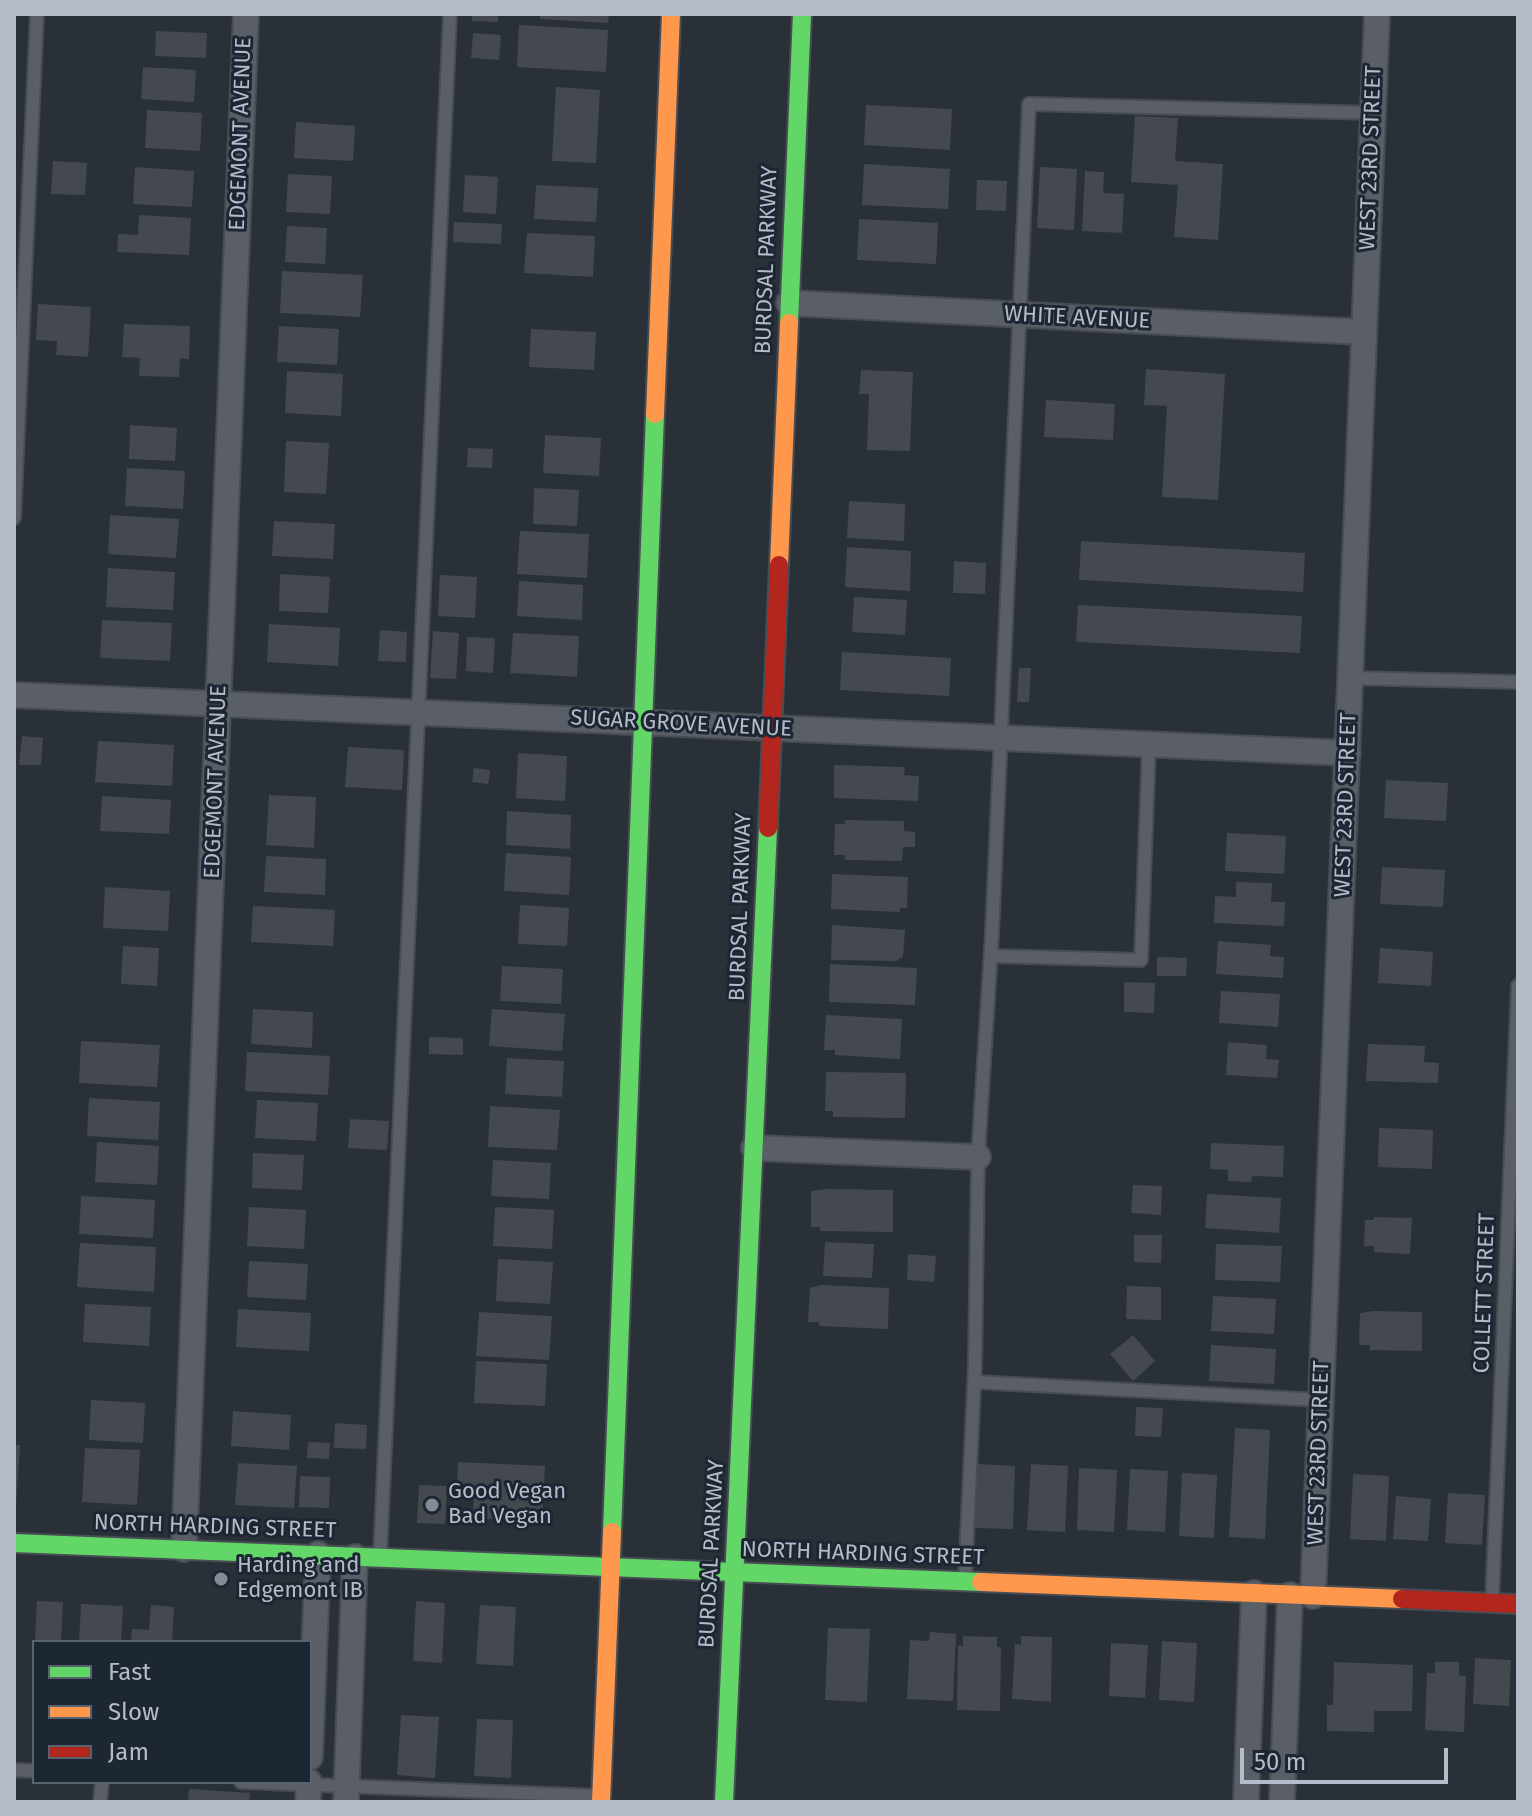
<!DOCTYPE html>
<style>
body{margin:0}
#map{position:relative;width:1532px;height:1816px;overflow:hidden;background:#2a3038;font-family:"Fira Sans",sans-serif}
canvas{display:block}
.frame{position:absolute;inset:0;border:16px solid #b4bcc9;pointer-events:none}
.legend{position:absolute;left:32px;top:1640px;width:280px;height:144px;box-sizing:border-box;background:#1d2633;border:2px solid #59626f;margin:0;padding:10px 14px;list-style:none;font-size:24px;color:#b4bcc9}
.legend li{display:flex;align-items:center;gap:16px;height:40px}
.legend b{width:40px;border:2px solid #59626f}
.scale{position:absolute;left:1240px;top:1748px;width:208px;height:36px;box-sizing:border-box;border:4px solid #b4bcc9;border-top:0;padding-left:10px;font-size:24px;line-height:28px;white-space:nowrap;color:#b4bcc9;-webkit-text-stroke:6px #1d2633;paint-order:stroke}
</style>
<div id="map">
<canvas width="1532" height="1816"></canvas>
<div class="frame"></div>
<ul class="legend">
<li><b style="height:10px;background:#63d668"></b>Fast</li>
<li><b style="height:10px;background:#ff974d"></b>Slow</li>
<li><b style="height:10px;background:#b3261e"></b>Jam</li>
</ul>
<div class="scale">50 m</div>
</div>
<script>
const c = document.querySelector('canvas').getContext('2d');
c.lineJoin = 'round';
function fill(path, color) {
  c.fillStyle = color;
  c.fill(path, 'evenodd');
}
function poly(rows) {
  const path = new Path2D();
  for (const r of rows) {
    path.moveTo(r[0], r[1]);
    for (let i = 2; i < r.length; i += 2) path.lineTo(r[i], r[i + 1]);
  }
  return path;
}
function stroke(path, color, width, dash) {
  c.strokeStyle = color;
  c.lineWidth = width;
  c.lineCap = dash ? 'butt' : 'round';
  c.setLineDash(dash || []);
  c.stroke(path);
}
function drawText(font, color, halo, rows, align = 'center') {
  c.font = font + ' "Fira Sans",sans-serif';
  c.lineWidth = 6;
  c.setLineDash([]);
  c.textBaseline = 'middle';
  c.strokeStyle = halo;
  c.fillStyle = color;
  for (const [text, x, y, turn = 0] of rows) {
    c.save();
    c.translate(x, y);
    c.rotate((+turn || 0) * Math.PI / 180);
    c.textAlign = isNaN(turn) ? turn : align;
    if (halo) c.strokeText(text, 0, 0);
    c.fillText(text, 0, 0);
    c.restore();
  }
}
fill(poly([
 [472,14,498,14,498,22,472,21],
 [540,14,609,14,608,23,540,19],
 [519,25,608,30,606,72,517,67],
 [156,31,207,33,206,58,155,56],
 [473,33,501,35,499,60,471,58],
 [143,67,196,70,194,102,141,99],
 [556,87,600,90,596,163,552,161],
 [866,105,952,109,950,150,864,145],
 [147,110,202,113,200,151,145,148],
 [1135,116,1178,118,1175,161,1223,164,1218,240,1174,237,1178,185,1131,182],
 [296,122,355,126,353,161,294,158],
 [53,161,87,163,85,195,51,194],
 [864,164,950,169,948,209,862,205],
 [135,167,194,171,192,207,133,204],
 [1040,167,1077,169,1074,230,1037,228],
 [1085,171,1104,172,1103,193,1124,194,1122,233,1082,231],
 [288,174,332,176,330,214,286,212],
 [465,175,498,177,496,214,463,212],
 [977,180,1007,181,1006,211,976,210],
 [536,185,598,188,596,222,534,219],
 [139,215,191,218,189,255,117,252,118,234,138,235],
 [859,219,938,223,936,264,857,260],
 [454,222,502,224,501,244,453,242],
 [287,226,327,228,325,264,285,262],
 [527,233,595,236,593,277,524,273],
 [282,271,363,275,360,317,280,313],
 [38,304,91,307,88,357,56,355,57,341,36,340],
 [124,324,190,326,189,359,180,358,179,377,139,376,140,358,122,357],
 [279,326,339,329,337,365,277,362],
 [531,329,596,332,594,370,529,367],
 [1146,369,1225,374,1218,500,1162,497,1167,406,1144,405],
 [861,370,913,372,910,451,867,450,869,394,859,394],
 [287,371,343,374,341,416,285,413],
 [1046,400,1115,404,1113,440,1044,437],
 [130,425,177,428,175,461,129,459],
 [545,435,601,438,599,476,543,473],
 [286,441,329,443,326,494,284,492],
 [468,448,493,449,492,468,467,467],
 [127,468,185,471,183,509,125,506],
 [534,488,579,490,577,526,533,524],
 [849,501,905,504,904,541,847,538],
 [110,515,179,519,176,558,108,554],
 [274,521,335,524,333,559,272,556],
 [520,531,589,534,587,578,517,574],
 [1081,541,1305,553,1303,592,1079,580],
 [847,547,911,551,910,591,845,587],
 [954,561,986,563,985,594,953,593],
 [108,568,175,572,173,610,106,607],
 [280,574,330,577,328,613,279,611],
 [440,575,477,577,475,618,438,616],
 [519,581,583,585,582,620,517,616],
 [854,597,907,600,905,635,852,632],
 [1078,605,1302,616,1300,653,1076,642],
 [102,620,172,623,170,661,100,658],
 [269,624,340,628,338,666,267,662],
 [380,630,407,632,406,662,378,661],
 [433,631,459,633,456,679,430,678],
 [513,633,579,636,577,677,510,673],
 [467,637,495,638,493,673,466,671],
 [842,652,951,658,949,696,840,690],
 [1019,668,1031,668,1029,702,1017,702],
 [22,736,43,738,41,765,19,765],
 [98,741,174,745,172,786,95,782],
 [348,747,404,750,402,790,345,787],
 [518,753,567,756,565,801,516,798],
 [834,765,905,767,904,775,919,776,918,801,834,798],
 [474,768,490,770,488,784,472,782],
 [1386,780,1448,783,1446,821,1384,818],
 [269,795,316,797,314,848,266,845],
 [102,796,171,800,169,834,100,831],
 [507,811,571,815,570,849,506,845],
 [845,820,904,821,904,831,915,832,915,847,903,847,902,861,845,860,845,855,834,855,835,824,845,824],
 [1227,833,1286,836,1284,874,1225,871],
 [506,853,571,857,569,895,504,891],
 [266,856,326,859,325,895,264,892],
 [1382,867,1445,870,1443,907,1380,904],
 [832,874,908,877,907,908,900,908,900,912,831,909],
 [1236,882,1272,883,1271,902,1285,902,1284,926,1214,923,1215,896,1236,897],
 [105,887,170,891,168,931,103,928],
 [520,905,569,908,567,946,518,944],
 [253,906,335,910,333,946,251,942],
 [832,925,905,930,903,957,896,961,831,960],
 [1218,941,1271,945,1270,956,1284,957,1283,978,1216,974],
 [123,946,159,948,157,986,121,984],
 [1380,948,1433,952,1431,986,1378,983],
 [1157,957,1187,958,1186,976,1157,976],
 [830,964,917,968,915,1005,829,1002],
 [502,966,563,969,561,1004,500,1001],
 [1124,982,1155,983,1154,1013,1124,1012],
 [1221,991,1280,994,1278,1027,1219,1023],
 [253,1009,313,1012,312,1048,251,1044],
 [492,1009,565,1014,562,1051,489,1046],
 [826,1015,902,1019,900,1059,835,1055,835,1050,824,1050],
 [429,1037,463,1038,463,1055,429,1054],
 [81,1041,160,1045,157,1087,79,1083],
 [1228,1042,1267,1045,1266,1059,1279,1060,1277,1078,1226,1075],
 [1368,1044,1425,1046,1424,1062,1439,1063,1438,1083,1366,1081],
 [247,1052,330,1056,328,1095,245,1091],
 [507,1058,564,1061,562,1097,505,1094],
 [826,1072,906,1073,905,1118,833,1117,833,1111,825,1111],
 [89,1098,160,1102,158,1140,87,1136],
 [257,1100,318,1103,316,1141,255,1138],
 [490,1106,560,1110,557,1150,488,1147],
 [350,1119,389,1121,387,1150,348,1148],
 [1379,1128,1433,1130,1432,1169,1378,1167],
 [97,1142,159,1146,157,1185,95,1182],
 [1211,1143,1284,1146,1283,1177,1252,1176,1251,1182,1228,1181,1228,1170,1210,1169],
 [253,1153,304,1155,302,1190,252,1188],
 [493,1160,551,1163,549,1199,491,1196],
 [1133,1185,1162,1186,1161,1215,1131,1213],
 [827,1189,893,1190,893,1232,820,1231,820,1227,811,1227,811,1191],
 [1207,1194,1281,1198,1279,1233,1205,1228],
 [81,1196,155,1200,153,1238,79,1234],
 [249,1207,306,1210,304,1249,247,1246],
 [495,1207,554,1210,552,1249,493,1246],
 [1374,1217,1412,1218,1410,1254,1374,1252,1374,1246,1364,1246,1365,1220,1374,1220],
 [1134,1235,1162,1235,1161,1263,1134,1262],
 [825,1242,874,1244,872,1278,823,1276],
 [80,1243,156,1247,154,1292,77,1287],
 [1216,1244,1282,1246,1280,1282,1215,1280],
 [908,1254,936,1256,934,1282,907,1280],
 [498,1259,553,1262,550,1304,496,1301],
 [249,1261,308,1264,306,1300,247,1297],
 [821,1285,889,1288,888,1329,819,1326,819,1322,808,1322,810,1288],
 [1127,1286,1161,1287,1161,1320,1126,1319],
 [1213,1296,1276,1299,1274,1334,1211,1331],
 [85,1304,151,1307,149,1346,83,1342],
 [238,1309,311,1313,309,1351,236,1347],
 [1373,1311,1422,1312,1422,1351,1370,1350,1370,1345,1359,1345,1360,1313],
 [479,1312,552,1316,549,1360,476,1356],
 [1133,1335,1155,1361,1133,1381,1110,1354],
 [1211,1345,1276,1349,1274,1384,1209,1381],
 [476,1361,547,1364,545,1406,474,1403],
 [91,1400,145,1403,143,1443,89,1440],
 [1136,1407,1163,1408,1161,1437,1135,1436],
 [233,1411,291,1415,289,1450,231,1446],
 [335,1423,367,1425,366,1449,334,1448],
 [1235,1428,1270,1430,1265,1539,1229,1537],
 [308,1442,330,1443,329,1459,307,1458],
 [14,1445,20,1445,16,1505,14,1504],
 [85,1448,140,1450,137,1505,82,1502],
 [458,1462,545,1466,542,1522,473,1518,474,1487,457,1486],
 [238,1463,297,1466,294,1508,235,1505],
 [977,1464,1015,1466,1013,1529,974,1528],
 [1031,1464,1068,1466,1065,1532,1027,1530],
 [1079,1468,1117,1470,1114,1532,1077,1530],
 [1130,1469,1168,1471,1165,1532,1127,1530],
 [1182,1473,1217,1475,1214,1538,1179,1536],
 [1353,1474,1389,1476,1386,1541,1350,1539],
 [300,1476,330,1477,329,1508,299,1507],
 [419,1485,447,1486,445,1524,417,1523],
 [1448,1493,1485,1495,1482,1545,1445,1543],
 [1396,1496,1431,1499,1428,1541,1393,1539],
 [37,1601,63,1602,61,1642,35,1642],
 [416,1601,445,1603,442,1663,413,1661],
 [81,1604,123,1606,121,1642,79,1642],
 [151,1605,174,1607,172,1642,131,1642,132,1629,149,1630],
 [480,1605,516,1607,513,1666,476,1664],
 [828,1628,870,1629,867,1702,825,1700],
 [930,1632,956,1634,953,1701,907,1699,910,1640,929,1641],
 [963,1636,997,1637,997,1647,1001,1647,1000,1711,957,1710,958,1646,963,1646],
 [1021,1636,1052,1637,1051,1702,1012,1699,1015,1644,1021,1645],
 [1162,1641,1197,1643,1194,1702,1159,1700],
 [1111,1643,1148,1645,1145,1698,1109,1696],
 [1475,1658,1511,1660,1509,1706,1473,1704],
 [1334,1662,1413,1665,1412,1711,1374,1711,1374,1732,1327,1731,1327,1705,1333,1705],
 [1435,1662,1459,1662,1459,1676,1466,1676,1464,1732,1425,1730,1427,1673,1435,1673],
 [401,1715,439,1717,435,1778,397,1775],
 [477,1719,513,1720,511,1778,474,1776],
 [189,1789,250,1793,249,1802,188,1802]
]), '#444950');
const lane = poly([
 [14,518,37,14],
 [1351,678,1518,682],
 [991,956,1141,960,1149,745],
 [974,1382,1321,1400],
 [380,1557,450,14],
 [965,1579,975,1364,978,1157,992,934,1029,104,1373,113],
 [1492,1602,1518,986],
 [14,1770,34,1771],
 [241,1782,598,1796],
 [100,1802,102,1782]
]);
const street = poly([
 [789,303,1364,332],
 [14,695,1348,753],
 [754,1148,978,1157],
 [184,1549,246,14],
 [1313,1596,1377,14],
 [310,1757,318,1554],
 [308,1802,309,1782],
 [346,1802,355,1557],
 [1246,1802,1254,1593],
 [1282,1802,1290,1595]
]);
const fast = poly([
 [789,323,802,14],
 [612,1532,655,414],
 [14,1543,981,1582],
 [724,1802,768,828]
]);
const slow = poly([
 [655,414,671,14],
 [779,565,789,323],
 [981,1582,1402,1599],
 [601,1802,612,1532]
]);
const jam = poly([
 [768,828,779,565],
 [1402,1599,1518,1604]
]);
stroke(lane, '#484c53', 16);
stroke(street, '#484c53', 28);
stroke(fast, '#484c53', 22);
stroke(slow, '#484c53', 22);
stroke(jam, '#484c53', 22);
stroke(lane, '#5a5e66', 12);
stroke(street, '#5a5e66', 24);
stroke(fast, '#63d668', 18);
stroke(slow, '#ff974d', 18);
stroke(jam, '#b3261e', 18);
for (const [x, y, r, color] of [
 [432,1505,8,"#848b96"],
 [221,1579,8,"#848b96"]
]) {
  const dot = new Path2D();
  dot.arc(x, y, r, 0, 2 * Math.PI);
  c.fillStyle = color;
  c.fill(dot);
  stroke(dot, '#1d2633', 3);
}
drawText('22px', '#b4bcc9', '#1d2633', [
 ["EDGEMONT AVENUE",241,134,-88],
 ["WEST 23RD STREET",1371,158,-88],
 ["BURDSAL PARKWAY",767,260,-88],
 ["WHITE AVENUE",1077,318,3],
 ["SUGAR GROVE AVENUE",681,724,3],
 ["EDGEMONT AVENUE",216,782,-88],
 ["WEST 23RD STREET",1346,805,-88],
 ["BURDSAL PARKWAY",741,907,-88],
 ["COLLETT STREET",1485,1293,-88],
 ["WEST 23RD STREET",1319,1453,-88],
 ["NORTH HARDING STREET",215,1527,2],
 ["BURDSAL PARKWAY",712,1554,-87],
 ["NORTH HARDING STREET",863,1554,2]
]);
drawText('22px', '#b4bcc9', '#1d2633', [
 ["Good Vegan",448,1492],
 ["Bad Vegan",448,1517],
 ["Harding and",237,1566],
 ["Edgemont IB",237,1591]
], 'left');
</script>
